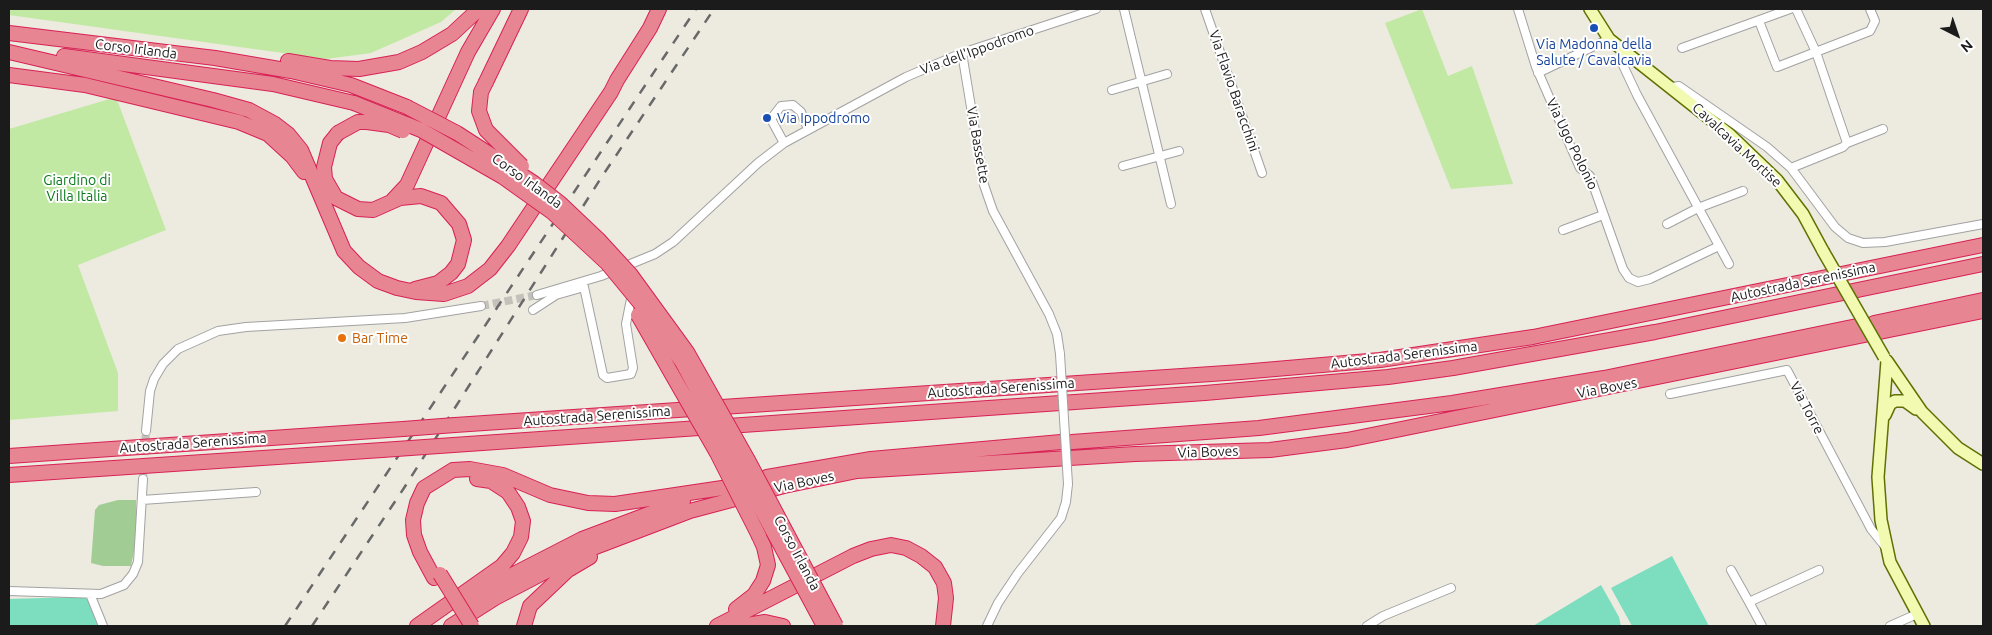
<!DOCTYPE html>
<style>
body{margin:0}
#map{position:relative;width:1992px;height:635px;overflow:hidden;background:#edeae0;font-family:Ubuntu,sans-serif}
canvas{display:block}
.frame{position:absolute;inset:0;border:10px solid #1b1b1b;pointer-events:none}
.north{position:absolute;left:1932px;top:10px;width:50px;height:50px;-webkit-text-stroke:4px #fff;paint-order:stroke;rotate:139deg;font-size:14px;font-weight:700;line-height:20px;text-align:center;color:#1b1b1b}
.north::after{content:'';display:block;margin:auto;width:18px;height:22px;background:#1b1b1b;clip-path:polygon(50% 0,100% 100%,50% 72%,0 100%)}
</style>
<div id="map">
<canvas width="1992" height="635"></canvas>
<div class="frame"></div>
<div class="north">N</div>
</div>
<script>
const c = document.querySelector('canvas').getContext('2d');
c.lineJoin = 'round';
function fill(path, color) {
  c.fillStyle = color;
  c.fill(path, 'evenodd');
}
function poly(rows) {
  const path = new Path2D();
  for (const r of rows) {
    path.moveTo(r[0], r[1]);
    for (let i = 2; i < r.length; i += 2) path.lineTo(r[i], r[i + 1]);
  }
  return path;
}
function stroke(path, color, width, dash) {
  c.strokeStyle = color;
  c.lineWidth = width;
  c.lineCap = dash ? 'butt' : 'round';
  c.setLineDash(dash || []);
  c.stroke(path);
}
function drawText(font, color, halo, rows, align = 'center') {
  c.font = font + ' Ubuntu,sans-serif';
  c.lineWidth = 4;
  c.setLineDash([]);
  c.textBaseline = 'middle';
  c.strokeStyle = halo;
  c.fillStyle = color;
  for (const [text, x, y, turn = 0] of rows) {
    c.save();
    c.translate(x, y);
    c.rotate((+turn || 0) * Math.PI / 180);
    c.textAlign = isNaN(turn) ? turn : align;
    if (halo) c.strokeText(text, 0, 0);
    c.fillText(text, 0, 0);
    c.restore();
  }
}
fill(poly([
 [9,9,456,9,441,22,371,53,326,59,9,15],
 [1422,9,1448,76,1472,66,1513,184,1451,189,1385,23],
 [116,97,166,230,78,265,118,373,118,411,9,420,9,129]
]), '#c2e9a4');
fill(poly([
 [118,500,136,500,136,541,131,566,103,566,91,563,95,510,99,505]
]), '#a1cd94');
fill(poly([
 [1672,556,1709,626,1632,626,1611,588],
 [1601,585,1619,617,1621,626,1533,626],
 [79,597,89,599,99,626,9,626,9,599]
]), '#7cdebf');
stroke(poly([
 [481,306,537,295],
 [143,479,146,431]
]), '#c3c1b9', 8, [8, 4]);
const street = poly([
 [1124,9,1171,204],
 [1205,9,1262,173],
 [1518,9,1536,67,1580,168,1590,176,1623,269,1629,278,1638,282,1650,279,1719,246],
 [1759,21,1777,67,1870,31,1875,21,1870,9],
 [1682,48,1790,9],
 [1623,50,1622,63,1637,95,1729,264],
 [962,53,984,185,993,211,1049,314,1057,334,1060,354],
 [1538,73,1609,39],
 [1672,87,1679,86,1767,147,1791,168,1835,227,1848,238,1863,243,1885,242,1983,224],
 [1112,90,1167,74],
 [784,143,771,119,781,106,793,105,801,112,808,129],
 [1847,143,1883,129],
 [1123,166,1179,151],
 [1791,168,1843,147,1847,143,1816,52,1796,9],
 [1667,224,1698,208,1743,191],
 [1563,230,1603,215],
 [537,295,601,276,655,254,673,242,758,163,784,143,906,77,962,53,1096,9],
 [533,310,556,295,584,287,603,375,607,378,631,374,633,368,626,324,632,294],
 [1670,394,1787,370,1871,529,1887,549],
 [146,431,150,391,154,379,163,364,178,349,218,331,246,327,405,318,481,306],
 [142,500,256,492],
 [1731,570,1749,602],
 [9,591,101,594,124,585,133,574,138,562,143,479],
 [90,594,103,626],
 [987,626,998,603,1018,573,1061,518,1066,502,1068,484],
 [1367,626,1383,616,1451,588],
 [1762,626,1749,602,1819,570],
 [1890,626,1917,614]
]);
const secondary = poly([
 [1590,9,1609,39,1729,134,1777,180,1803,214,1823,251],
 [1887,361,1878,477,1881,520,1890,562,1924,626],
 [1887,361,1922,412,1958,448,1983,464],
 [1885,415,1890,404,1895,401,1905,401,1916,409]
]);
const highway = poly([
 [9,33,215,58,291,71,351,85,407,107],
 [9,52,213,100,249,110,275,124,288,134,301,150,344,251,359,267,378,281,397,288,416,292,444,294,468,286,490,269,508,246,611,92,617,80,650,28,659,9],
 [64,56,273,84,354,103],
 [288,61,330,68,359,69,399,62,422,52,452,34,479,9],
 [9,75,85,85,239,122,268,134,292,156,304,172],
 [486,82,521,9],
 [338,133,330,143,324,167,325,179,336,198,358,209,373,210,400,198,421,196,441,203,459,224,464,240,458,264,451,273,438,283,415,289],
 [393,200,407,185,468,52,493,9],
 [1874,323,1983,300],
 [455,425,1241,372,1380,360,1533,337,1983,245],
 [1072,442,1259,428,1452,403,1604,378,1857,326],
 [439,446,1205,393,1388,377,1453,368,1655,332,1983,264],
 [9,456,403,429],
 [9,475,382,450],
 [767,477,871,459,1061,442],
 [434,578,420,552,414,535,413,520,417,503,424,488,453,470,470,469,503,475,550,495,588,503,615,504,729,487],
 [465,603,508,577,582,539,683,501],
 [736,609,754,595,763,581,768,565,764,547,759,536],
 [417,626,502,566,513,553,521,537,523,521,518,507,508,492,491,481,477,479],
 [451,626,495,598,585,551,690,511,784,486,857,471,1135,454,1270,450,1347,440,1983,311],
 [524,626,530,606,568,570,590,557],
 [717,626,853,556,871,549,891,545,906,548,921,556,935,567,944,583,946,598,943,626],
 [741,626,765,622,783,626]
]);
stroke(street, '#a2a2a2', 10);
stroke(secondary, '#5f7103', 14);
stroke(highway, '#d82154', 16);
stroke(street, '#fff', 8);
stroke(secondary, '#f2fab2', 11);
stroke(highway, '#e78692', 14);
stroke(poly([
 [285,626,696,9],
 [312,626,404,488,601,178,714,9]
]), '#696969', 2.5, [10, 10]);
const streetBridge = poly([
 [1060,354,1068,484]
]);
const secondaryBridge = poly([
 [1823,251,1884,357]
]);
const highwayBridge = poly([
 [486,82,481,92,479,111,486,130,522,166],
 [354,103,421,130,503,177,552,212,607,263,640,303,682,362,824,626],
 [407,107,457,133,534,183,560,203,598,239,631,275,687,352,749,462,836,626],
 [338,133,358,122,367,122,389,125,403,131],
 [638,315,717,453,759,536],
 [403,429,455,425],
 [382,450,439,446],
 [440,574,472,626]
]);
stroke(streetBridge, '#a2a2a2', 10, []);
stroke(secondaryBridge, '#5f7103', 14, []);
stroke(highwayBridge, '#d82154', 16, []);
stroke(streetBridge, '#fff', 8);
stroke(secondaryBridge, '#f2fab2', 11);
stroke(highwayBridge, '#e78692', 14);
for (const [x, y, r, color] of [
 [1594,28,5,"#1a4fb4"],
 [767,118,5,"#1a4fb4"],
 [342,338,5,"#e8710a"]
]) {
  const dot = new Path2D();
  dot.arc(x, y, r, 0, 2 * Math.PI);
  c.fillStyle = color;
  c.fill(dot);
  stroke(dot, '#fff', 2);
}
drawText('14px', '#164399', '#fff', [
 ["Via Madonna della",1594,44],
 ["Salute / Cavalcavia",1594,60],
 ["Via Ippodromo",777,118,"left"]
]);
drawText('14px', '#1b1b1b', '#fff', [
 ["Corso Irlanda",136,49,7],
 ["Via dell'Ippodromo",977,50,-20],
 ["Via Flavio Baracchini",1234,91,71],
 ["Via Ugo Polonio",1572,144,64],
 ["Via Bassette",978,145,80],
 ["Cavalcavia Mortise",1737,145,43],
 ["Corso Irlanda",527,181,36],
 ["Autostrada Serenissima",1803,282,-12],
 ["Autostrada Serenissima",1404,355,-7],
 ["Autostrada Serenissima",1001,388,-4],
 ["Via Boves",1607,388,-11],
 ["Via Torre",1807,408,62],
 ["Autostrada Serenissima",597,416,-4],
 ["Autostrada Serenissima",193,443,-4],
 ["Via Boves",1208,452,-2],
 ["Via Boves",804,482,-12],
 ["Corso Irlanda",797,553,62]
]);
drawText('14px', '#09791a', '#fff', [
 ["Giardino di",77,180],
 ["Villa Italia",77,196]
]);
drawText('14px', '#c56008', '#fff', [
 ["Bar Time",352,338]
], 'left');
</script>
